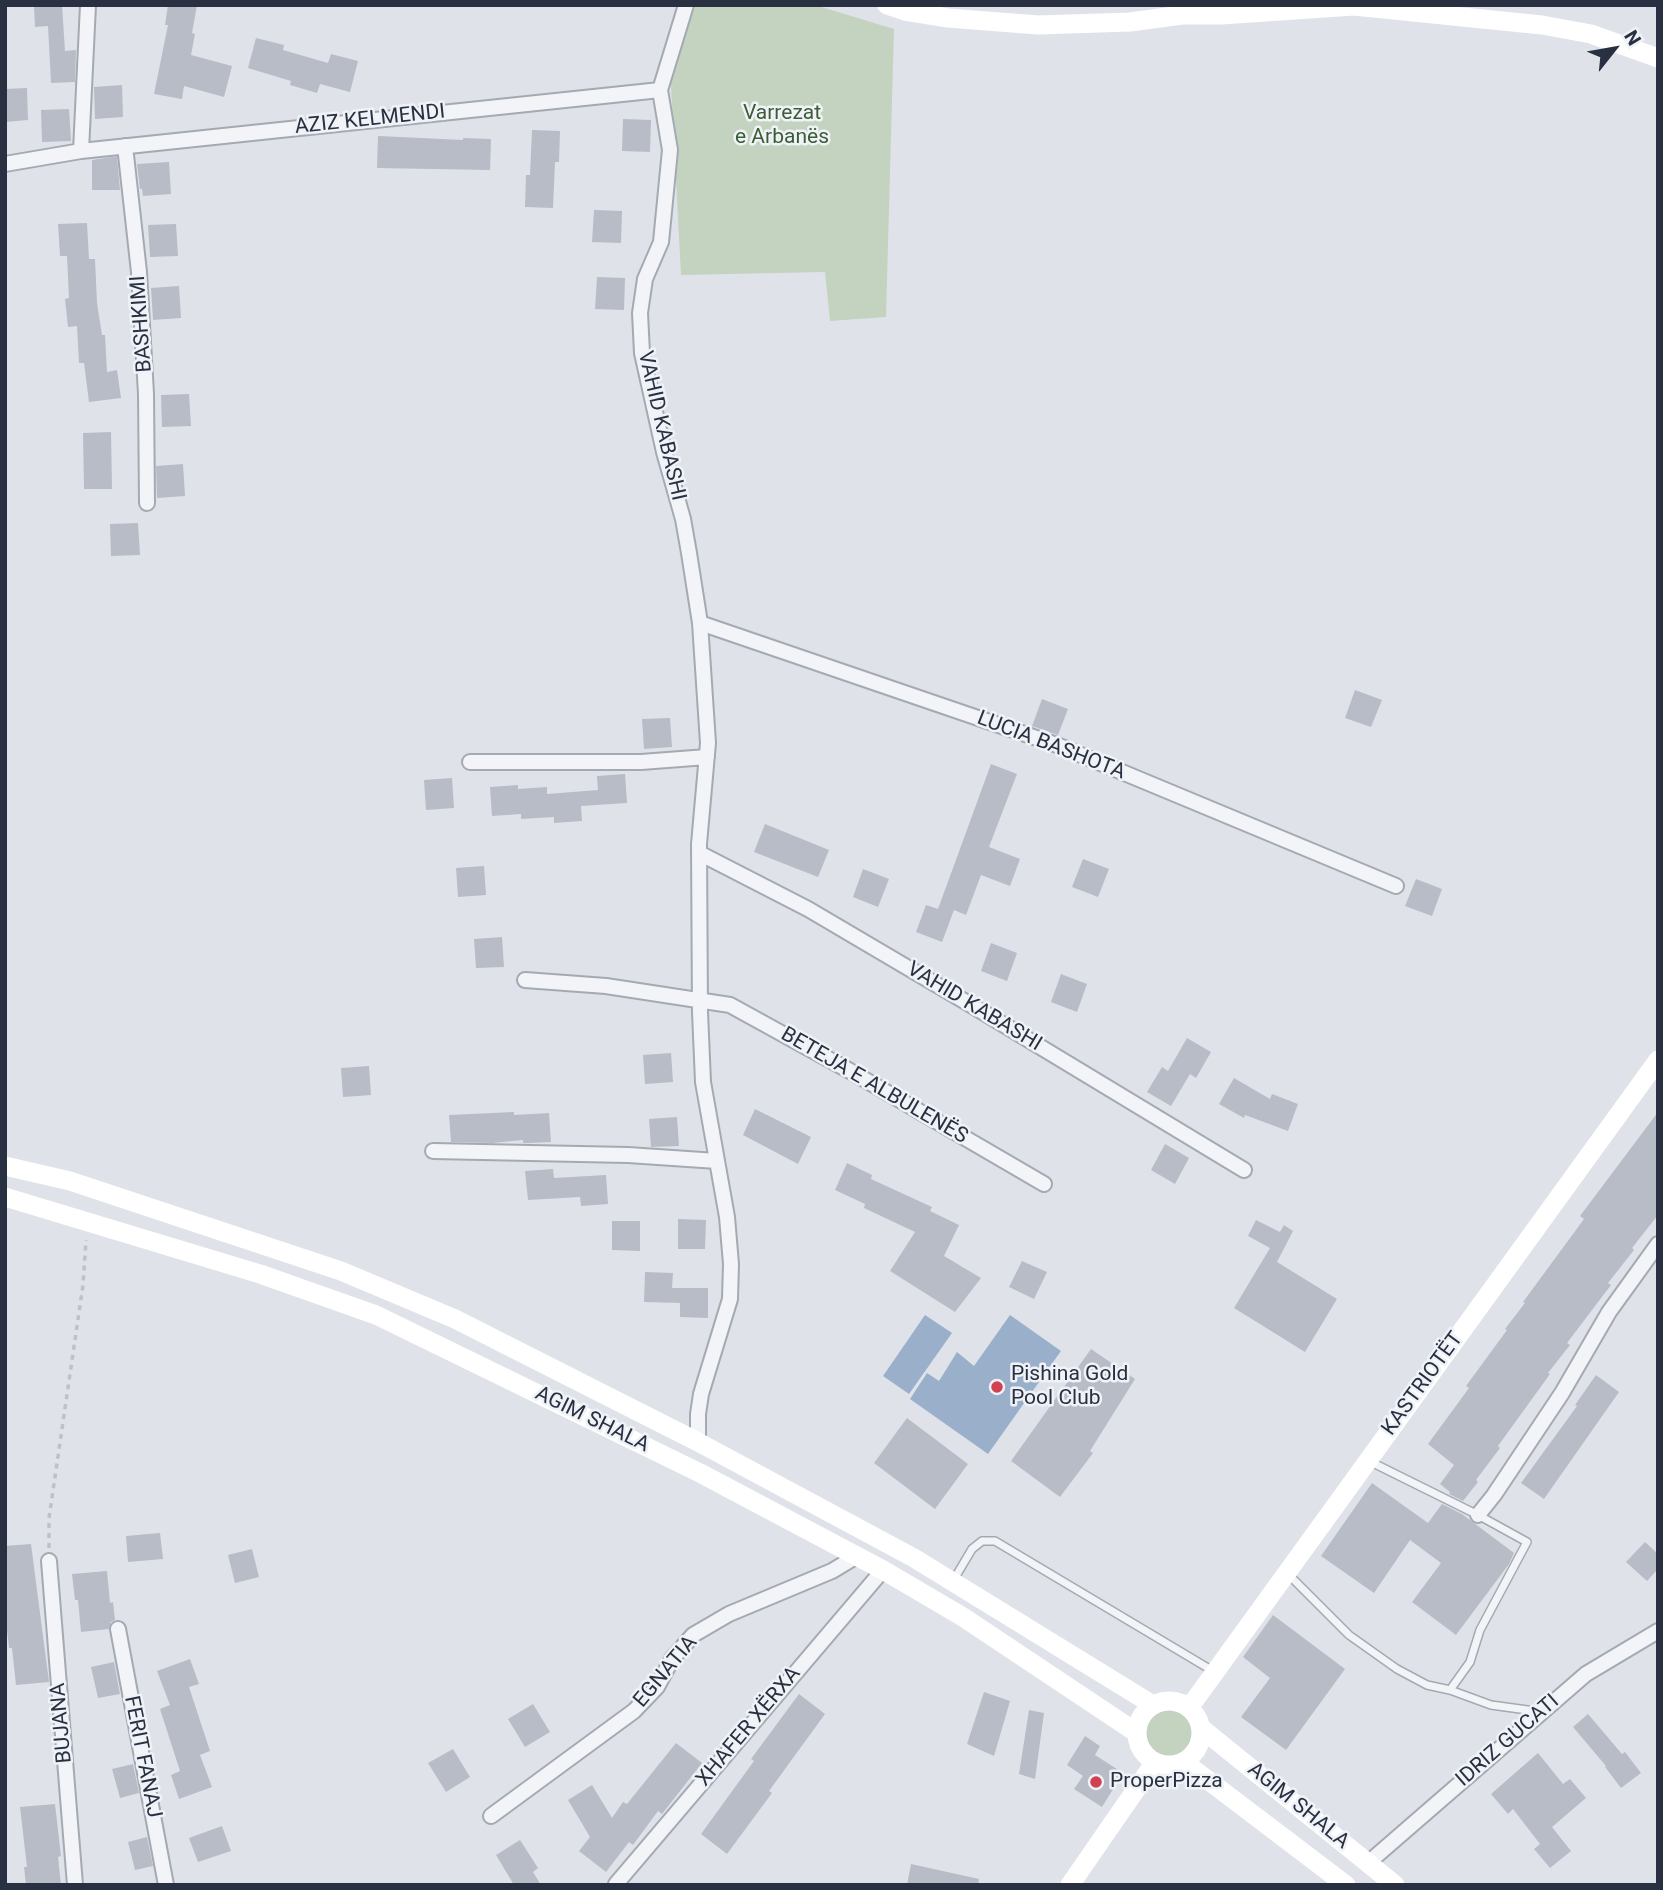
<!DOCTYPE html>
<meta charset="utf-8">
<style>
body{margin:0}
#map{position:relative;width:1663px;height:1890px;overflow:hidden;background:#dfe3e9;font-family:Roboto,sans-serif}
canvas{display:block}
.frame{position:absolute;inset:0;border:7px solid #283041;pointer-events:none}
.north{position:absolute;left:1579px;top:14px;width:70px;height:70px;-webkit-text-stroke:5px #eff2f6;paint-order:stroke;rotate:59deg;font-size:19px;font-weight:700;line-height:28px;text-align:center;color:#283041}
.north::after{content:'';display:block;margin:auto;width:24px;height:32px;background:#283041;clip-path:polygon(50% 0,100% 100%,50% 72%,0 100%)}
</style>
<div id="map">
<canvas width="1663" height="1890"></canvas>
<div class="frame"></div>
<div class="north">N</div>
</div>
<script>
const c = document.querySelector('canvas').getContext('2d');
c.lineJoin = 'round';
function fill(path, color) {
  c.fillStyle = color;
  c.fill(path, 'evenodd');
}
function poly(rows) {
  const path = new Path2D();
  for (const r of rows) {
    if (r.length === 3) {
      path.moveTo(r[0] + r[2], r[1]);
      path.arc(r[0], r[1], r[2], 0, 2 * Math.PI);
      continue;
    }
    path.moveTo(r[0], r[1]);
    for (let i = 2; i < r.length; i += 2) path.lineTo(r[i], r[i + 1]);
  }
  return path;
}
function stroke(path, color, width, dash) {
  c.strokeStyle = color;
  c.lineWidth = width;
  c.lineCap = dash ? 'butt' : 'round';
  c.setLineDash(dash || []);
  c.stroke(path);
}
function drawText(font, color, halo, rows, align = 'center') {
  c.font = font + ' Roboto,sans-serif';
  c.lineWidth = 5;
  c.setLineDash([]);
  c.textBaseline = 'middle';
  c.strokeStyle = halo;
  c.fillStyle = color;
  for (const [text, x, y, turn = 0] of rows) {
    c.save();
    c.translate(x, y);
    c.rotate((+turn || 0) * Math.PI / 180);
    c.textAlign = isNaN(turn) ? turn : align;
    if (halo) c.strokeText(text, 0, 0);
    c.fillText(text, 0, 0);
    c.restore();
  }
}
fill(poly([
 [696,5,815,5,894,29,886,317,830,321,825,272,681,275,670,67],
 [1169,1733,24]
]), '#c4d3c0');
fill(poly([
 [925,1315,952,1333,909,1394,883,1376],
 [1010,1315,1061,1351,988,1454,910,1399,927,1373,939,1381,957,1352,974,1366]
]), '#99afca');
fill(poly([
 [34,5,62,5,65,51,76,50,75,82,51,83,48,26,35,27],
 [168,5,197,5,192,33,195,34,191,55,232,66,224,97,184,86,182,99,154,94,168,25,165,25],
 [256,38,284,45,283,50,328,63,331,54,358,61,350,92,320,84,317,93,290,85,291,81,248,68],
 [122,85,123,117,95,119,94,87],
 [27,88,28,120,5,122,5,89],
 [69,109,71,141,42,142,41,110],
 [623,119,651,120,650,152,622,151],
 [532,130,560,131,559,162,555,162,553,208,525,207,526,175,530,175],
 [378,136,463,140,463,138,491,139,490,170,377,168],
 [112,157,117,157,120,190,92,190,92,160],
 [169,162,171,194,143,196,142,189,140,189,137,164],
 [594,210,622,211,621,243,592,242],
 [87,223,89,259,95,259,97,303,102,335,105,335,107,372,117,370,121,398,89,402,84,363,79,363,77,326,68,327,65,299,69,298,67,256,60,256,58,224],
 [176,224,178,256,150,257,148,225],
 [597,277,625,278,624,310,595,309],
 [179,286,181,318,153,320,151,288],
 [189,394,191,426,162,427,161,395],
 [111,432,112,489,84,489,83,433],
 [183,464,185,496,157,498,156,466],
 [138,523,140,555,111,556,110,524],
 [1355,690,1382,700,1371,727,1345,718],
 [1042,699,1068,709,1058,735,1032,726],
 [670,718,672,747,644,749,642,719],
 [991,764,1017,774,989,847,1020,859,1010,886,981,875,966,915,954,910,942,942,916,932,926,905,938,909],
 [625,774,627,803,581,806,582,821,554,823,554,817,521,819,521,814,492,816,490,787,518,785,518,789,547,787,547,794,598,790,597,776],
 [452,778,454,808,426,810,424,780],
 [765,824,829,850,818,877,754,852],
 [1083,859,1109,869,1098,897,1072,887],
 [484,866,486,895,458,897,456,868],
 [863,869,889,879,878,907,853,897],
 [1416,879,1442,889,1432,916,1405,906],
 [502,937,504,967,476,968,474,939],
 [991,943,1017,953,1007,981,981,971],
 [1061,974,1087,984,1077,1012,1051,1002],
 [1187,1038,1211,1052,1196,1078,1190,1074,1171,1106,1147,1092,1162,1067,1168,1071],
 [671,1053,673,1082,645,1084,643,1055],
 [369,1066,371,1095,343,1097,341,1068],
 [1234,1078,1270,1099,1272,1094,1298,1104,1288,1131,1245,1115,1244,1118,1219,1104],
 [755,1109,811,1137,798,1164,743,1135],
 [514,1112,514,1115,549,1113,551,1142,529,1143,523,1143,523,1140,492,1143,451,1142,449,1115],
 [1658,1112,1658,1215,1632,1248,1634,1250,1608,1283,1611,1285,1567,1343,1570,1345,1548,1373,1550,1374,1498,1446,1500,1448,1476,1480,1478,1482,1463,1501,1449,1494,1450,1492,1440,1484,1454,1465,1428,1444,1469,1388,1466,1386,1507,1330,1505,1329,1525,1303,1523,1302,1584,1219,1580,1216],
 [677,1117,679,1146,651,1147,649,1119],
 [1165,1144,1189,1158,1175,1184,1151,1170],
 [847,1163,872,1175,871,1179,932,1207,930,1211,959,1225,944,1256,981,1278,955,1312,890,1271,915,1232,864,1208,865,1204,835,1190],
 [553,1169,554,1178,606,1175,608,1204,581,1206,580,1197,528,1200,525,1171],
 [678,1219,706,1220,705,1249,678,1249],
 [1256,1220,1280,1232,1284,1225,1293,1231,1277,1262,1337,1299,1305,1352,1234,1308,1270,1248,1248,1236],
 [612,1221,640,1221,640,1251,612,1250],
 [1022,1261,1047,1272,1034,1299,1009,1287],
 [645,1272,673,1273,672,1288,708,1288,708,1318,680,1317,680,1303,644,1302],
 [1091,1349,1135,1379,1090,1451,1093,1453,1060,1497,1011,1461],
 [1596,1375,1619,1392,1544,1499,1521,1483,1577,1406,1575,1405],
 [907,1418,968,1464,935,1509,874,1463],
 [1372,1483,1428,1523,1442,1504,1462,1514,1514,1553,1509,1564,1456,1635,1412,1602,1441,1563,1410,1540,1374,1593,1321,1556],
 [160,1533,163,1559,128,1562,126,1536],
 [1645,1542,1658,1554,1658,1569,1647,1581,1626,1562],
 [31,1544,49,1682,16,1685,12,1648,9,1648,5,1612,5,1546],
 [252,1549,259,1577,235,1583,228,1555],
 [107,1571,110,1603,113,1602,115,1620,111,1622,109,1629,81,1632,78,1600,75,1600,72,1574],
 [1273,1615,1345,1669,1286,1750,1241,1717,1270,1678,1243,1657],
 [190,1659,199,1684,189,1687,210,1751,200,1755,212,1787,179,1799,171,1775,180,1771,160,1709,170,1705,157,1671],
 [114,1662,120,1694,98,1698,91,1667],
 [984,1692,1010,1701,994,1756,967,1744],
 [799,1694,825,1714,769,1791,772,1793,727,1854,701,1834,754,1761,751,1759],
 [533,1704,550,1732,525,1747,508,1719],
 [1029,1710,1044,1713,1035,1779,1019,1774],
 [1588,1714,1622,1754,1625,1752,1641,1773,1621,1788,1605,1767,1606,1766,1573,1727],
 [1085,1736,1100,1746,1095,1755,1123,1773,1102,1807,1074,1789,1083,1776,1067,1765],
 [676,1743,702,1763,662,1814,658,1811,633,1845,629,1842,606,1872,579,1851,590,1837,568,1800,592,1785,612,1818,623,1802,627,1804],
 [453,1749,470,1777,446,1792,428,1763],
 [1538,1753,1563,1784,1570,1779,1586,1798,1552,1827,1571,1851,1550,1868,1534,1849,1540,1844,1513,1809,1508,1814,1491,1794],
 [133,1764,139,1793,120,1798,112,1769],
 [55,1804,61,1856,58,1857,61,1885,26,1885,24,1867,27,1867,20,1807],
 [222,1826,231,1851,198,1862,189,1838],
 [147,1837,153,1866,135,1870,128,1842],
 [520,1840,538,1868,533,1872,541,1885,514,1885,496,1855],
 [911,1864,979,1879,978,1885,907,1885]
]), '#b7bcc6');
const lane = poly([
 [1371,1462,1478,1515,1527,1542,1480,1630,1470,1662,1450,1690],
 [1287,1573,1349,1635,1397,1669,1427,1685,1450,1690,1491,1705,1542,1712],
 [953,1581,972,1549,982,1541,995,1541,1213,1671]
]);
const street = poly([
 [686,5,660,90,670,150,661,242,645,279,640,313,642,353,664,452,683,519,689,553,700,623,708,743,699,844,700,1012,703,1082,727,1217,731,1264,730,1299,701,1394,698,1414,698,1442],
 [125,146,139,272,146,394,147,503],
 [81,151,88,5],
 [5,164,81,151,660,90],
 [700,623,1057,745,1396,886],
 [470,762,641,762,707,757],
 [699,853,808,909,971,1005,1244,1170],
 [525,980,606,986,730,1005,850,1071,1044,1184],
 [433,1151,628,1155,717,1161],
 [1478,1515,1494,1495,1562,1393,1609,1312,1658,1244],
 [49,1561,75,1885],
 [118,1629,166,1885],
 [491,1816,634,1711,657,1687,672,1659,693,1635,729,1614,832,1571,857,1556],
 [1368,1863,1586,1674,1658,1631],
 [616,1884,883,1570]
]);
stroke(lane, '#a4aab3', 10);
stroke(street, '#a4aab3', 18);
stroke(poly([
 [49,1548,49,1518,83,1285,86,1240]
]), '#bdc1c8', 3.5, [5, 5]);
stroke(lane, '#f2f4f7', 7);
stroke(street, '#f2f4f7', 14);
stroke(poly([
 [887,5,905,11,948,18,1038,25,1130,22,1182,15,1221,15,1354,6,1542,25,1591,34,1658,58],
 [5,1166,70,1181,341,1271,455,1319,698,1442,914,1558,1153,1705],
 [5,1197,260,1274,376,1315,700,1473,883,1570,963,1617,1137,1733],
 [1169,1733,32],
 [1189,1708,1658,1060],
 [1201,1728,1395,1885],
 [1184,1762,1346,1885],
 [1070,1885,1155,1762]
]), '#fff', 19);
for (const [x, y, r, color] of [
 [997,1387,7,"#d14150"],
 [1096,1782,7,"#d14150"]
]) {
  const dot = new Path2D();
  dot.arc(x, y, r, 0, 2 * Math.PI);
  c.fillStyle = color;
  c.fill(dot);
  stroke(dot, '#eff2f6', 2.5);
}
drawText('21px', '#3b5d35', '#eff2f6', [
 ["Varrezat",782,114],
 ["e Arbanës",782,138]
]);
drawText('21px', '#283041', '#eff2f6', [
 ["AZIZ KELMENDI",370,120,-6],
 ["BASHKIMI",142,324,-94],
 ["VAHID KABASHI",661,426,77],
 ["LUCIA BASHOTA",1051,746,21],
 ["VAHID KABASHI",974,1007,31],
 ["BETEJA E ALBULENËS",874,1086,30],
 ["KASTRIOTËT",1423,1384,-54],
 ["AGIM SHALA",592,1420,26],
 ["EGNATIA",666,1672,-50],
 ["BUJANA",62,1723,-95],
 ["XHAFER XËRXA",749,1727,-50],
 ["IDRIZ GUCATI",1508,1741,-41],
 ["FERIT FANAJ",142,1757,79],
 ["AGIM SHALA",1298,1806,39]
]);
drawText('21px', '#283041', '#eff2f6', [
 ["Pishina Gold",1011,1375],
 ["Pool Club",1011,1399],
 ["ProperPizza",1110,1782]
], 'left');
</script>
